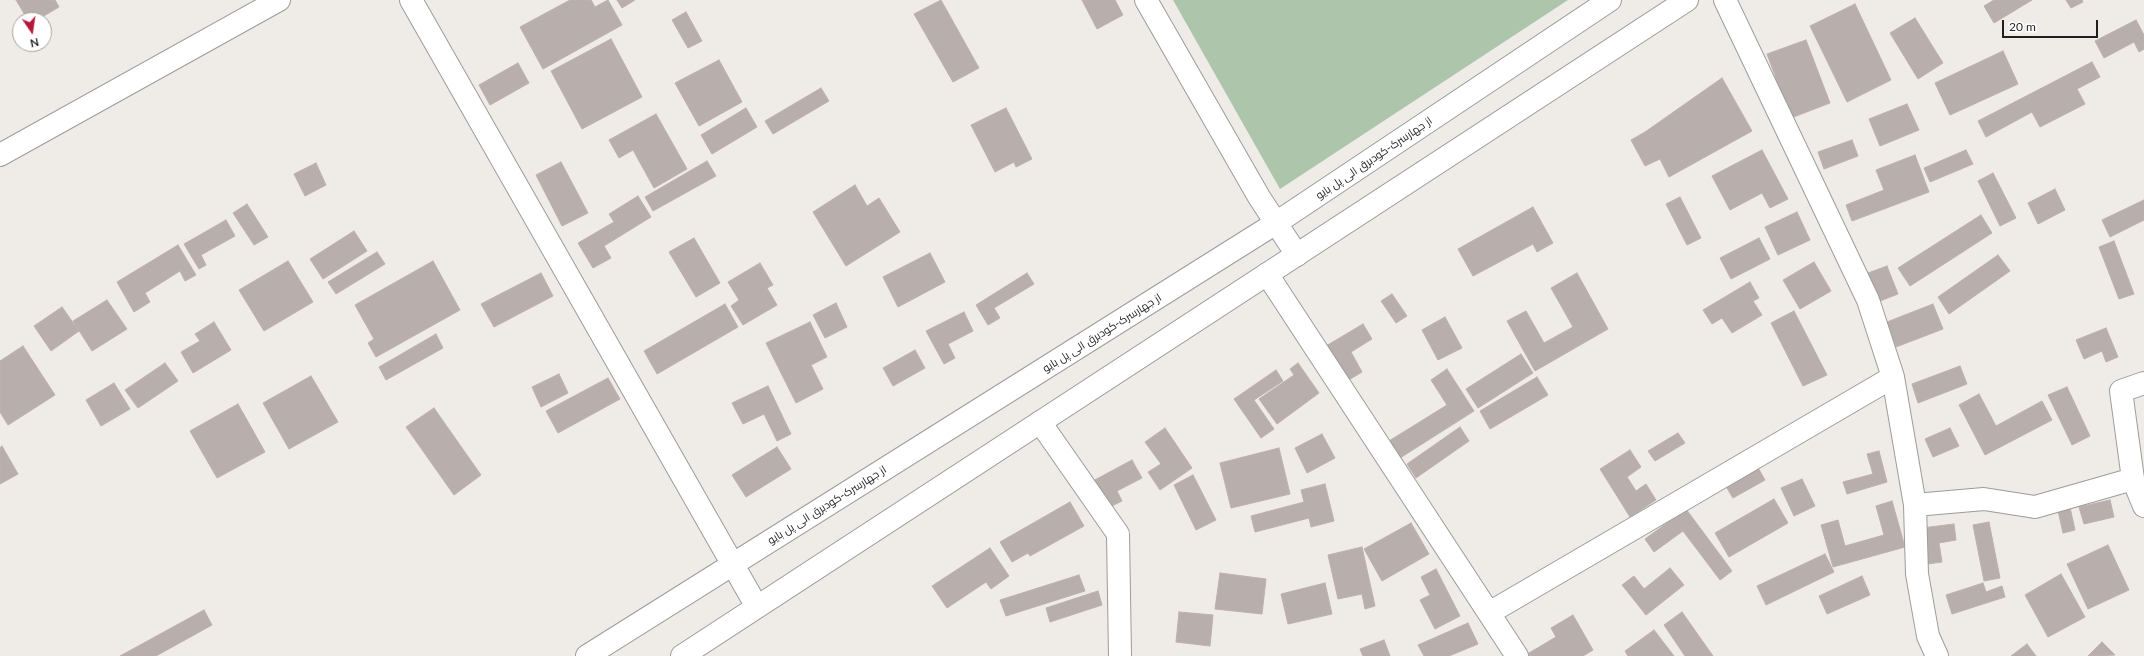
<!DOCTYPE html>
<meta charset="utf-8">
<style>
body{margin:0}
#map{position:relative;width:2144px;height:656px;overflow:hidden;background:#efebe7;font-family:Lato,sans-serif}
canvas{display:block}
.north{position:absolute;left:12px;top:12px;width:40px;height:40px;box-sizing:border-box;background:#fff;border:1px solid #a5a5a5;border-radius:50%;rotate:167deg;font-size:11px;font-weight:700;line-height:16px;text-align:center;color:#1f1f1f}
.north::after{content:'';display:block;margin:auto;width:14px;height:18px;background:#b8173a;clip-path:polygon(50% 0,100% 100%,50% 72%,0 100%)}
.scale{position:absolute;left:2002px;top:20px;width:96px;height:18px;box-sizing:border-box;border:2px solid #1f1f1f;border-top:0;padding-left:5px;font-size:12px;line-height:14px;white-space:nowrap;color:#1f1f1f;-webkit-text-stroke:3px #fff;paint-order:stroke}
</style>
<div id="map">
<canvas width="2144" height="656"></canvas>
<div class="north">N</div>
<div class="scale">20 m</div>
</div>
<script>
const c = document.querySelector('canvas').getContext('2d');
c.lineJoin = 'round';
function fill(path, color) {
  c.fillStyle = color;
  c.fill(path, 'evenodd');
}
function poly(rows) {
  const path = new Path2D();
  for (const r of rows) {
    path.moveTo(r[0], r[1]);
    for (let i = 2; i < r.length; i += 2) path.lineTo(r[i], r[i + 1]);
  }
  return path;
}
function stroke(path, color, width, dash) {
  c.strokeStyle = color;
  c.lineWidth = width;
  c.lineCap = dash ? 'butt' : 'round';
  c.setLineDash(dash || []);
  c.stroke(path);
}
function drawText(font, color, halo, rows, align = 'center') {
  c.font = font + ' Lato,Cairo,sans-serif';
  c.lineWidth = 4;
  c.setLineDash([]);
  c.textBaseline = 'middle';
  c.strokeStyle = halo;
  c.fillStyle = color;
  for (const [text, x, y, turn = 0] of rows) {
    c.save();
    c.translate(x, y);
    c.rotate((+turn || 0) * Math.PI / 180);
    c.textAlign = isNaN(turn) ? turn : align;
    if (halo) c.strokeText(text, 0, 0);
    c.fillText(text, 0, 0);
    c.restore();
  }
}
fill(poly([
 [1173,0,1568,0,1280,189]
]), '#acc5ab');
const building = poly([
 [16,0,55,0,59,7,37,20,28,20,16,0],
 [570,0,591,0,595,7,608,0,622,25,543,69,520,27,570,0],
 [617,0,635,0,622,8,617,0],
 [941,0,979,68,953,82,914,14,941,0],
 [1082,0,1115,0,1123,15,1097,29,1082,0],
 [1994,0,2032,0,1994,23,1984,6,1994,0],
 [2066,0,2082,0,2083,2,2071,8,2066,0],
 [1855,4,1891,80,1847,102,1810,26,1855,4],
 [686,12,702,41,688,48,672,20,686,12],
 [1915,18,1943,63,1918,79,1890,33,1915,18],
 [2136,20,2144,35,2144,49,2139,52,2134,42,2104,58,2095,41,2136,20],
 [611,39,642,97,582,129,551,71,611,39],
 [1806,40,1830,103,1791,118,1767,54,1806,40],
 [2003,51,2018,84,1950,115,1935,83,2003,51],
 [719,60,742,102,699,126,675,83,719,60],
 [2092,62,2100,77,2077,89,2085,104,2040,127,2032,112,1986,137,1978,121,2092,62],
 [518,63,529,83,490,105,479,85,518,63],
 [1722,78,1752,131,1669,177,1660,159,1645,166,1631,140,1645,132,1722,78],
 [821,88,829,101,773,134,765,121,821,88],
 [1907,104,1919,130,1880,146,1869,119,1907,104],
 [746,108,757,127,712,154,701,135,746,108],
 [1006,108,1032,159,1016,167,1014,162,995,172,971,125,1006,108],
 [656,114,687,169,654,188,633,150,619,158,609,140,656,114],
 [1852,140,1858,156,1824,169,1818,152,1852,140],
 [1762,150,1788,199,1770,208,1762,193,1730,210,1712,176,1762,150],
 [1966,150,1973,164,1930,182,1924,168,1966,150],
 [1915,155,1929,192,1852,221,1846,205,1884,190,1876,170,1915,155],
 [707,161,716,176,653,211,645,197,707,161],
 [561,162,588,213,562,226,536,175,561,162],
 [316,163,326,185,305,196,294,174,316,163],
 [1993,173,2016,218,2000,226,1978,181,1993,173],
 [855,185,867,206,879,198,900,232,846,266,813,212,855,185],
 [2055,189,2065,210,2038,224,2028,203,2055,189],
 [638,196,651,217,604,246,611,258,593,268,578,243,614,222,609,214,638,196],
 [1680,197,1701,238,1687,245,1666,204,1680,197],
 [2144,200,2144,220,2110,237,2102,220,2144,200],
 [247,204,268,237,254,245,233,213,247,204],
 [1533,207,1553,243,1537,252,1533,244,1473,276,1458,249,1533,207],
 [1797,212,1810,240,1778,255,1765,227,1797,212],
 [1981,215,1992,233,1910,286,1898,268,1981,215],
 [226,220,235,236,201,255,206,265,199,269,184,244,226,220],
 [354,231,367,251,323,279,310,259,354,231],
 [694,238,720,283,696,297,669,252,694,238],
 [1759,238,1770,259,1731,279,1720,258,1759,238],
 [2114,241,2134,294,2119,299,2099,247,2114,241],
 [178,245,196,275,185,281,180,271,145,293,150,302,134,312,117,282,178,245],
 [377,252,385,264,336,294,328,282,377,252],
 [930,253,945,282,898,307,883,277,930,253],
 [1998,255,2010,271,1949,314,1938,297,1998,255],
 [288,261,313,302,264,331,239,290,288,261],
 [433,261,460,310,376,357,368,343,374,339,355,305,433,261],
 [1814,262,1831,291,1800,309,1783,280,1814,262],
 [760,263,773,285,767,288,777,305,743,325,731,306,739,300,728,282,760,263],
 [1887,266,1898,294,1880,301,1868,273,1887,266],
 [541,273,553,296,494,327,481,304,541,273],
 [1027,273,1034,284,994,308,1000,318,988,325,976,305,1027,273],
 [1577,273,1608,329,1535,371,1507,321,1526,311,1544,343,1573,327,1551,288,1577,273],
 [1750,282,1759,298,1753,301,1762,315,1732,333,1722,318,1712,324,1703,310,1750,282],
 [1392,294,1407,316,1396,323,1381,301,1392,294],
 [107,300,127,329,92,351,73,321,107,300],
 [836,303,847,327,825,338,813,315,836,303],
 [725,304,738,327,657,374,644,351,725,304],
 [1933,304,1943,329,1896,347,1887,322,1933,304],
 [62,307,79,331,51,351,34,326,62,307],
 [1794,311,1827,375,1803,386,1771,323,1794,311],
 [964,312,973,331,948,344,955,358,944,364,926,331,964,312],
 [1445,317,1462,348,1438,360,1422,330,1445,317],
 [214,322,231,350,193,373,181,352,200,341,195,334,214,322],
 [810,322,827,357,811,365,823,389,796,403,766,343,810,322],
 [1363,324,1372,339,1351,352,1362,372,1347,381,1326,346,1363,324],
 [2106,328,2118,357,2106,362,2102,351,2084,359,2076,340,2106,328],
 [436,334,443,348,386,380,379,367,436,334],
 [23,346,55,395,8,425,0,412,0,361,23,346],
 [915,350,925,368,893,386,883,368,915,350],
 [1521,354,1533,373,1478,408,1466,389,1521,354],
 [165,363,178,381,138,408,125,390,165,363],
 [1298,363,1319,393,1277,424,1259,399,1294,375,1290,369,1298,363],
 [1960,366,1967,384,1918,403,1912,384,1960,366],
 [1447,369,1474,411,1400,458,1389,441,1447,405,1431,380,1447,369],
 [1276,370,1283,381,1254,400,1274,429,1261,438,1234,399,1276,370],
 [559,374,568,393,541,407,532,387,559,374],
 [311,376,338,422,289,449,263,403,311,376],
 [1537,377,1548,395,1490,429,1480,411,1537,377],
 [608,378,620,399,558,433,546,411,608,378],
 [114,383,130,409,101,426,86,400,114,383],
 [768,386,791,434,777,441,764,414,743,424,732,403,768,386],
 [2067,387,2090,436,2072,445,2048,395,2067,387],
 [1979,394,1996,426,2042,401,2052,420,1985,455,1959,405,1979,394],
 [238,404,265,452,217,478,190,431,238,404],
 [434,408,481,475,454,495,406,427,434,408],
 [1460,427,1469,441,1416,478,1407,464,1460,427],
 [1165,428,1192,468,1160,490,1148,472,1161,464,1145,442,1165,428],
 [1950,428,1959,446,1933,457,1925,439,1950,428],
 [1678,433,1685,443,1655,461,1648,451,1678,433],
 [1322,434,1335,458,1307,473,1295,448,1322,434],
 [2,446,18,474,0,484,0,448,2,446],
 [777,447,791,469,746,497,732,475,777,447],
 [1279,448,1290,494,1231,508,1220,463,1279,448],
 [1630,450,1641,467,1627,477,1636,491,1646,484,1656,500,1630,517,1600,469,1630,450],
 [1879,451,1887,482,1847,494,1843,482,1873,474,1867,454,1879,451],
 [1132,460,1142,478,1117,491,1122,501,1106,509,1091,482,1132,460],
 [1757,466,1765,480,1733,498,1725,485,1757,466],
 [1193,475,1216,520,1196,530,1174,485,1193,475],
 [1802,479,1815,506,1794,516,1781,488,1802,479],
 [1325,484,1334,521,1311,527,1309,518,1255,532,1251,516,1304,502,1301,490,1325,484],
 [1774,499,1788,523,1729,557,1715,533,1774,499],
 [2110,500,2114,517,2084,524,2079,507,2110,500],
 [1892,501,1905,547,1833,567,1821,525,1838,520,1845,546,1884,535,1876,506,1892,501],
 [1070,502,1084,526,1030,556,1028,553,1012,562,1000,542,1070,502],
 [2069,503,2075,530,2063,533,2057,506,2069,503],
 [1686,509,1732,571,1720,580,1683,531,1654,552,1645,539,1686,509],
 [1989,522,2000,578,1984,581,1973,525,1989,522],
 [1411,523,1429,554,1382,581,1364,549,1411,523],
 [1954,524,1956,540,1939,543,1942,562,1927,564,1922,528,1954,524],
 [2108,545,2129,590,2088,609,2067,564,2108,545],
 [1362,547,1375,606,1365,609,1362,594,1338,599,1328,555,1362,547],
 [990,548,1009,576,991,589,986,582,947,608,932,586,990,548],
 [1825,554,1834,572,1766,605,1757,586,1825,554],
 [1670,568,1684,585,1646,615,1622,585,1634,576,1644,589,1670,568],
 [1436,569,1460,616,1435,629,1420,600,1430,595,1421,577,1436,569],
 [1220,573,1266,579,1262,614,1215,609,1220,573],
 [2061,574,2085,617,2048,637,2025,595,2061,574],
 [1079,575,1085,591,1006,616,1000,600,1079,575],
 [1862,576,1870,595,1827,614,1819,596,1862,576],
 [1325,583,1332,614,1288,624,1281,594,1325,583],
 [1983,583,1986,592,2002,586,2005,597,1952,614,1946,595,1983,583],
 [1098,591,1102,605,1050,622,1046,608,1098,591],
 [204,610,212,625,156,656,120,656,204,610],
 [1179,612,1213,615,1210,646,1176,642,1179,612],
 [1682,612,1713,656,1685,656,1664,625,1682,612],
 [1573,615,1593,650,1583,656,1530,656,1529,653,1556,637,1551,628,1573,615],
 [1468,623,1478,644,1449,656,1424,656,1418,645,1468,623],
 [1654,630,1674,656,1628,656,1625,651,1654,630],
 [1384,640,1390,656,1363,656,1360,649,1384,640],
 [2102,642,2115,655,2088,656,2102,642],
 [2027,644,2036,656,2011,656,2027,644]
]);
fill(building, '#b8afad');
stroke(building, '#bfafab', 1);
const minor = poly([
 [1146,0,1259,197,1297,255],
 [1725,0,1868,300,1893,377,1915,505,1917,574,1928,636,1937,656],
 [0,155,279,0],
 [1267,274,1517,656],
 [1040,422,1118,534,1120,656],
 [2133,479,2144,506],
 [1915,505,1984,499,2035,507,2133,479,2121,391,2144,383],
 [1489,613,1893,377]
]);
const tertiary = poly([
 [411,0,757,607],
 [587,656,1276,223,1610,0],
 [682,656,1687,0]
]);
stroke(minor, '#9c9c9c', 24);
stroke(tertiary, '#9c9c9c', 24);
stroke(minor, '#fff', 22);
stroke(tertiary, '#fff', 22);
drawText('11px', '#1f1f1f', '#fff', [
 ["از جهارسرک-کودبرق الی پل بایو",1374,158,-34],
 ["از جهارسرک-کودبرق الی پل بایو",1102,333,-32],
 ["از جهارسرک-کودبرق الی پل بایو",827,505,-32]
]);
</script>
